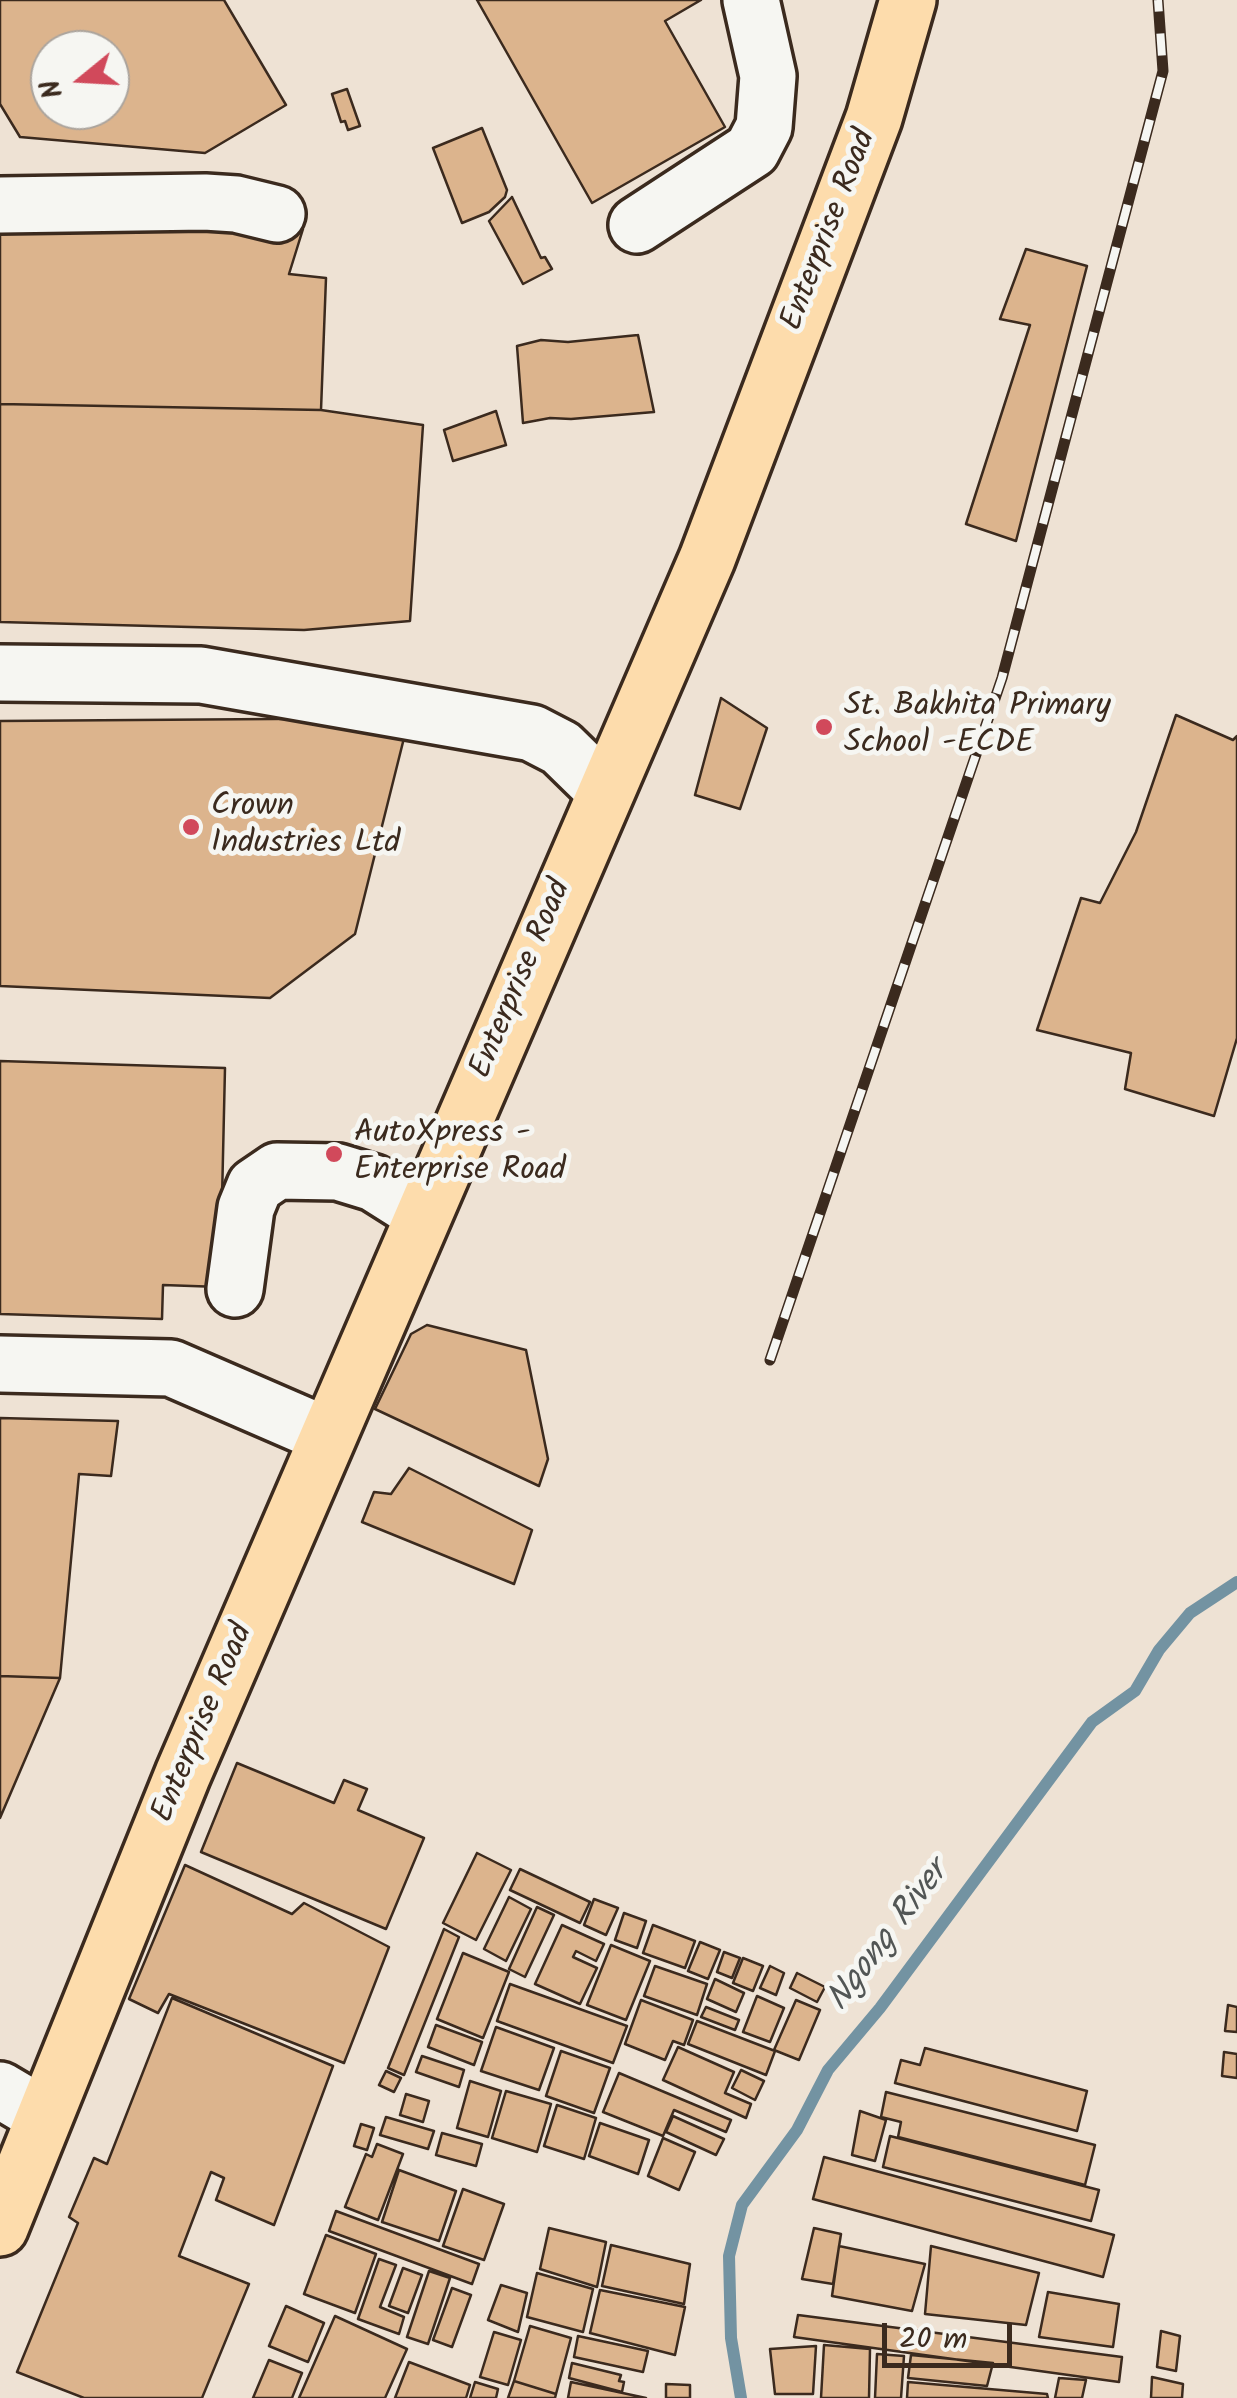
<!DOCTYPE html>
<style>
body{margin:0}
#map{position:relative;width:1237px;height:2398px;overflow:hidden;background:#eee2d4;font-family:Kalam,sans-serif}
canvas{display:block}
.north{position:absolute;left:30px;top:30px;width:100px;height:100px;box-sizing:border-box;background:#f6f6f2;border:2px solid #aba49d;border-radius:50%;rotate:252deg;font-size:28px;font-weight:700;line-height:40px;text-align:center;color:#3b2a1e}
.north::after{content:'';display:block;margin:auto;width:35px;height:45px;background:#d1495b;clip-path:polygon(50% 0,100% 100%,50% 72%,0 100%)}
.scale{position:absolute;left:882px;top:2323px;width:130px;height:45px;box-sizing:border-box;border:5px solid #3b2a1e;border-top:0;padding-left:12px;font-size:30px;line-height:35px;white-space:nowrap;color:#3b2a1e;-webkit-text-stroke:8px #f6f6f2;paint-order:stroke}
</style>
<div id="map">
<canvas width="1237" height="2398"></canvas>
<div class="north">N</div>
<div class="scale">20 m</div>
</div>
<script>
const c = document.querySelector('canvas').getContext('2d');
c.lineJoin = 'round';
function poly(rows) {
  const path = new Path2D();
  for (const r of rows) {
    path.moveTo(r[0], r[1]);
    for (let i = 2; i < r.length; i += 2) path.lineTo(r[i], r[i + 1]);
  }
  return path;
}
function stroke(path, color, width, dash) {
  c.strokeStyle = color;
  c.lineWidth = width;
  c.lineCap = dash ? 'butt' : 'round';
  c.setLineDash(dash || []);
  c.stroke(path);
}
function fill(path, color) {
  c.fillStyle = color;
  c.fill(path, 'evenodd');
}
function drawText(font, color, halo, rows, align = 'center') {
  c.font = font + ' Kalam,sans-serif';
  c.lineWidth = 10;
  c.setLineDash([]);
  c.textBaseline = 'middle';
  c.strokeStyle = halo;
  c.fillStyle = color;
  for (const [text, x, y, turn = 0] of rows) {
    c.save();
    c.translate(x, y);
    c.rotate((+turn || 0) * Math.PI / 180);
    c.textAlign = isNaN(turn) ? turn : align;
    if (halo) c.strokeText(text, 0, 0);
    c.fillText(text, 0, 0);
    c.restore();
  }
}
stroke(poly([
 [741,2398,731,2338,729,2256,742,2205,797,2130,828,2070,880,2008,1092,1722,1135,1691,1159,1650,1190,1613,1237,1582]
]), '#7393a2', 12);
const building = poly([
 [0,0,224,0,286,105,205,153,20,137,0,104,0,0],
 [50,50,110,50,110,110,50,110,50,50],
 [477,0,701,0,665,21,725,127,592,203,477,0],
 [347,89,360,126,348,130,345,121,341,122,332,94,347,89],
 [482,128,507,190,505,197,489,212,462,223,433,148,482,128],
 [512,197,541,258,545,257,552,269,523,284,489,221,512,197],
 [0,228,303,229,289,274,326,278,321,410,0,404,0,228],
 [1026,249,1087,266,1016,541,966,524,1030,325,1000,319,1026,249],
 [638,335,654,412,571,419,550,418,523,423,517,346,541,340,568,342,638,335],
 [0,404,321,410,423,425,410,621,304,630,0,622,0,404],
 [496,411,506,445,453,461,444,430,496,411],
 [721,698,767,728,740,809,695,795,721,698],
 [1176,715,1233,740,1237,736,1237,1038,1214,1116,1125,1089,1131,1053,1037,1030,1081,898,1100,903,1136,832,1176,715],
 [409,718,355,934,270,998,0,986,0,721,409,718],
 [0,1061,225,1068,220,1287,163,1285,162,1319,0,1314,0,1061],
 [427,1325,526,1350,548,1459,539,1486,375,1409,411,1334,427,1325],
 [0,1418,118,1421,111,1476,79,1474,60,1678,0,1676,0,1418],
 [409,1468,532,1530,514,1584,362,1522,374,1492,391,1494,409,1468],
 [0,1676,60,1678,0,1818,0,1676],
 [237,1763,334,1803,344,1780,367,1789,358,1810,424,1838,386,1929,201,1852,237,1763],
 [477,1853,511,1870,476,1940,443,1923,477,1853],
 [185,1865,292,1914,304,1903,389,1947,344,2063,169,1994,158,2013,129,1999,185,1865],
 [520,1869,590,1902,580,1923,510,1890,520,1869],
 [509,1897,531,1909,506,1961,484,1949,509,1897],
 [594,1899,618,1908,606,1935,584,1925,594,1899],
 [537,1907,554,1915,525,1977,509,1969,537,1907],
 [624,1913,646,1921,637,1948,615,1940,624,1913],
 [562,1925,604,1944,596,1961,576,1951,573,1957,597,1968,580,2004,535,1984,562,1925],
 [653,1925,695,1941,685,1968,643,1953,653,1925],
 [444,1929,459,1937,404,2075,388,2068,444,1929],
 [700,1942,720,1950,708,1979,688,1971,700,1942],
 [611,1945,650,1961,626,2020,587,2005,611,1945],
 [724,1952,740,1958,732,1978,717,1972,724,1952],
 [463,1953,509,1972,483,2038,437,2019,463,1953],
 [743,1958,763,1966,753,1991,733,1983,743,1958],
 [655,1966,707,1984,697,2015,644,1996,655,1966],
 [770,1966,784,1973,776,1995,760,1988,770,1966],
 [797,1973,825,1987,817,2002,790,1988,797,1973],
 [715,1979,744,1993,736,2012,707,1999,715,1979],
 [510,1984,627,2026,613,2063,497,2021,510,1984],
 [757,1996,784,2008,770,2042,743,2032,757,1996],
 [172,1998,333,2066,274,2225,216,2200,224,2178,211,2172,179,2256,249,2284,202,2398,84,2398,17,2372,78,2223,69,2217,94,2158,107,2164,172,1998],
 [641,2000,693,2020,684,2045,673,2041,665,2060,625,2044,641,2000],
 [796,2000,820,2010,799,2060,774,2050,796,2000],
 [1228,2005,1237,2007,1237,2032,1225,2031,1228,2005],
 [706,2007,739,2020,735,2030,701,2017,706,2007],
 [697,2021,775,2051,766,2075,688,2044,697,2021],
 [436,2025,482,2042,474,2065,428,2047,436,2025],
 [496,2027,554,2048,539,2090,481,2071,496,2027],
 [678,2047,734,2072,725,2093,751,2104,746,2118,663,2080,678,2047],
 [925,2048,1087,2091,1077,2131,895,2083,901,2060,920,2065,925,2048],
 [561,2051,610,2068,594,2113,546,2096,561,2051],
 [1224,2052,1237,2054,1237,2078,1222,2076,1224,2052],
 [422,2056,464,2070,459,2087,416,2072,422,2056],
 [741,2070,764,2081,755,2100,732,2088,741,2070],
 [386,2071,401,2078,394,2092,379,2085,386,2071],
 [619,2073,731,2120,726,2132,674,2110,663,2136,603,2112,619,2073],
 [470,2081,501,2091,488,2137,457,2128,470,2081],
 [506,2091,551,2104,537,2152,492,2138,506,2091],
 [886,2092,1095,2145,1085,2185,898,2137,901,2122,881,2117,886,2092],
 [406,2094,429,2101,423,2122,400,2115,406,2094],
 [557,2105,596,2118,584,2159,544,2146,557,2105],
 [860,2111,886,2120,875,2161,852,2155,860,2111],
 [673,2116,724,2139,716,2155,666,2132,673,2116],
 [386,2117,434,2131,428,2149,380,2135,386,2117],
 [600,2123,649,2140,638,2174,589,2156,600,2123],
 [361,2124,374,2128,367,2150,354,2146,361,2124],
 [442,2133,482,2144,476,2166,436,2155,442,2133],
 [890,2136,1099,2190,1091,2221,883,2167,890,2136],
 [663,2138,695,2152,679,2190,648,2176,663,2138],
 [377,2144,403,2154,378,2220,345,2207,366,2154,372,2157,377,2144],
 [824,2157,1114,2235,1103,2277,813,2199,824,2157],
 [399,2170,456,2191,439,2241,382,2222,399,2170],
 [463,2189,504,2204,484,2260,443,2246,463,2189],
 [336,2211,479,2264,472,2284,329,2231,336,2211],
 [549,2228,606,2242,597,2287,540,2269,549,2228],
 [814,2228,841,2234,833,2284,802,2279,814,2228],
 [326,2235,376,2254,355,2313,304,2294,326,2235],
 [611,2245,690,2264,684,2304,602,2286,611,2245],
 [839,2246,925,2264,912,2311,832,2296,839,2246],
 [931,2246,1039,2273,1026,2325,925,2314,931,2246],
 [379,2259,396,2265,380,2307,404,2317,399,2334,358,2319,379,2259],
 [403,2268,422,2275,408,2313,389,2306,403,2268],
 [429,2271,450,2278,428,2344,407,2337,429,2271],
 [537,2273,593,2289,583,2332,527,2317,537,2273],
 [501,2285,527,2293,518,2332,488,2320,501,2285],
 [452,2288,471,2295,452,2347,433,2340,452,2288],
 [600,2290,685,2307,675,2355,590,2333,600,2290],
 [1048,2292,1119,2304,1113,2347,1039,2337,1048,2292],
 [286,2306,324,2323,308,2362,269,2346,286,2306],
 [798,2315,1122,2357,1119,2382,794,2337,798,2315],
 [335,2316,407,2349,385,2398,299,2398,335,2316],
 [530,2326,571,2338,556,2394,514,2381,530,2326],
 [1161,2331,1180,2336,1176,2371,1157,2367,1161,2331],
 [494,2332,521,2340,508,2385,480,2377,494,2332],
 [578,2336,648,2351,643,2372,574,2357,578,2336],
 [824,2345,870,2349,869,2398,821,2398,824,2345],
 [816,2346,813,2394,775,2394,770,2349,816,2346],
 [877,2354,904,2356,901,2398,875,2398,877,2354],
 [911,2355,993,2363,987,2386,908,2378,911,2355],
 [269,2360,302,2373,292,2398,253,2398,269,2360],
 [409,2362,470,2385,466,2398,395,2398,409,2362],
 [572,2363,621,2375,619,2381,624,2382,622,2392,569,2378,572,2363],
 [1152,2377,1183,2384,1182,2398,1151,2398,1152,2377],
 [1059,2378,1086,2380,1082,2398,1055,2398,1059,2378],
 [514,2381,556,2394,555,2398,508,2398,514,2381],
 [475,2382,498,2389,496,2398,470,2398,475,2382],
 [571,2382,646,2398,568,2398,571,2382],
 [908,2382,1047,2394,1048,2398,907,2398,908,2382],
 [666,2384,690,2385,690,2398,666,2398,666,2384]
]);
fill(building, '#dcb48d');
stroke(building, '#3b2a1e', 2.5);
const minor = poly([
 [0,205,205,202,236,204,277,214],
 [637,225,752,150,764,127,768,76,751,0],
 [0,673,201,675,532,733,561,748,605,791],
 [235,1289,246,1208,255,1186,277,1171,338,1172,374,1183,423,1214],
 [0,1364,171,1368,328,1436],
 [0,2090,44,2116]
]);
const major = poly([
 [0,2228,183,1774,707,559,874,118,908,0]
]);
stroke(minor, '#3b2a1e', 62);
stroke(major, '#3b2a1e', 62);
stroke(minor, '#f6f6f2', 55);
stroke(major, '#fddcac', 55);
const rail = poly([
 [770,1360,1002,678,1163,71,1158,0]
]);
stroke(rail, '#3b2a1e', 11);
stroke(rail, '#f6f6f2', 8, [22]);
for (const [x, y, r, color] of [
 [824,727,10,"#d1495b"],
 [191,827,10,"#d1495b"],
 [334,1154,10,"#d1495b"]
]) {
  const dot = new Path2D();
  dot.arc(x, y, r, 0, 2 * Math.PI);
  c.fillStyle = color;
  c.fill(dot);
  stroke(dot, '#f6f6f2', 4);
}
drawText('32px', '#3b2a1e', '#f6f6f2', [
 ["Enterprise Road",831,231,-69],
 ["Enterprise Road",523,980,-67],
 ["Enterprise Road",205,1724,-67]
]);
drawText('32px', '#3b2a1e', '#f6f6f2', [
 ["St. Bakhita Primary",844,709],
 ["School -ECDE",844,746],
 ["Crown",211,809],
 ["Industries Ltd",211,846],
 ["AutoXpress -",354,1136],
 ["Enterprise Road",354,1173]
], 'left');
drawText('italic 35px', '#525655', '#f6f6f2', [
 ["Ngong River",890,1938,-53]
]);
</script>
